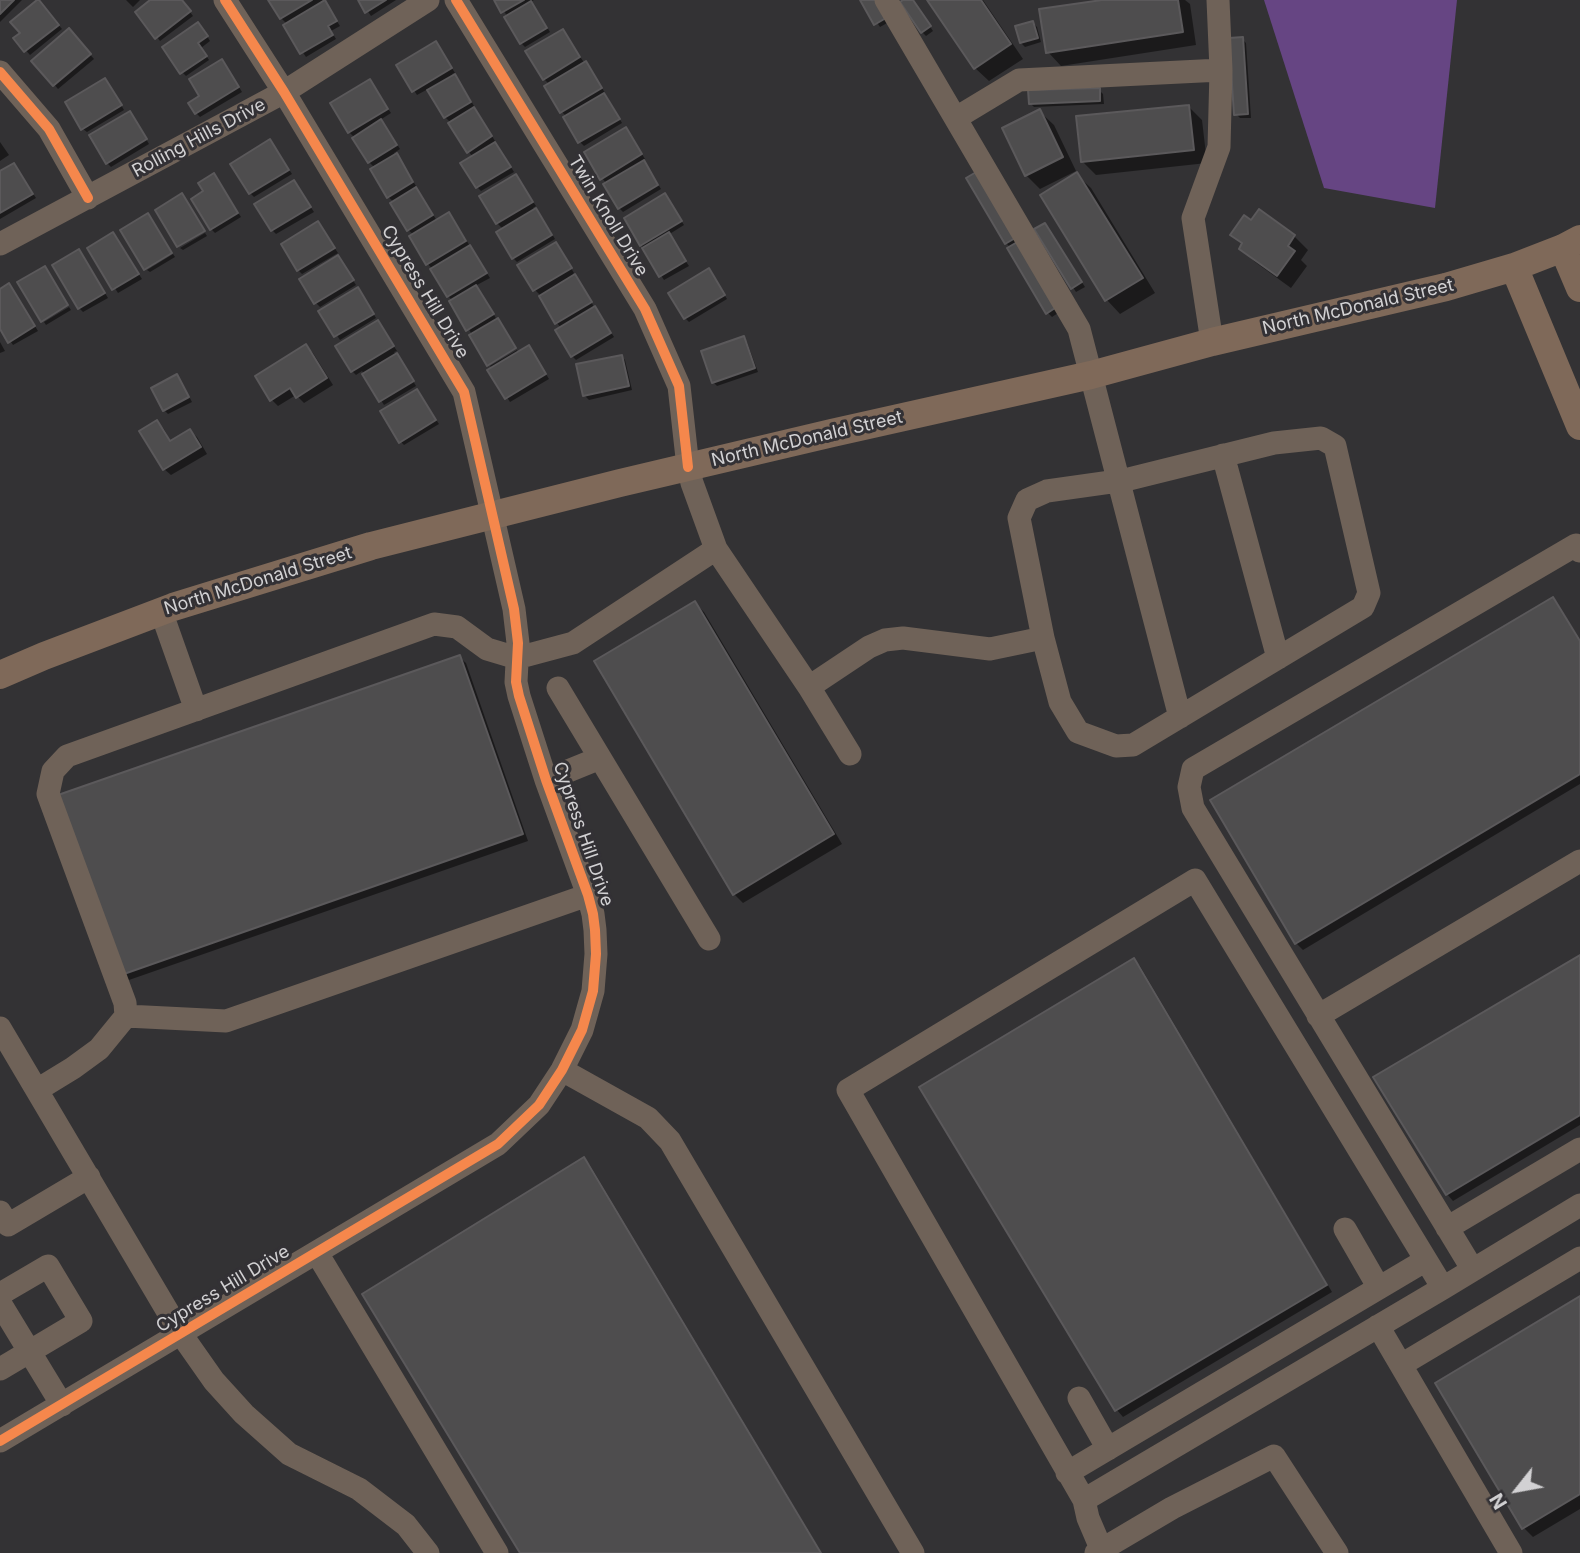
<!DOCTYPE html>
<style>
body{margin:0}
#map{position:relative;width:1580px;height:1553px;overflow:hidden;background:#333234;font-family:Inter,sans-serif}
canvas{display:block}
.north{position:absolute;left:1482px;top:1455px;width:70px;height:70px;-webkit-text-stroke:5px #333135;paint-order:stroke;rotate:239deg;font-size:19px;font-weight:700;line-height:28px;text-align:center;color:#d2d1d3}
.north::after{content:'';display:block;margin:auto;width:24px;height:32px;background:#d2d1d3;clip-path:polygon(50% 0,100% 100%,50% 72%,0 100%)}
</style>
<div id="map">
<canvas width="1580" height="1553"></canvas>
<div class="north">N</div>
</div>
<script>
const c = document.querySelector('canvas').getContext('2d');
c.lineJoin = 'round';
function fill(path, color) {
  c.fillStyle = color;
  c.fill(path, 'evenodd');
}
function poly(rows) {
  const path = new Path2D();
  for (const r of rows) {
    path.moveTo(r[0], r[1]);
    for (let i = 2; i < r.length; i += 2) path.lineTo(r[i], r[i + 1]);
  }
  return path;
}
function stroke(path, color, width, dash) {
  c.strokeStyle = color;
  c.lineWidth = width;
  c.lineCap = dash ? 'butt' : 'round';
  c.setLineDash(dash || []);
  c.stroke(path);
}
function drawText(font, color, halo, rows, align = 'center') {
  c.font = font + ' Inter,sans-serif';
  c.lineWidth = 6;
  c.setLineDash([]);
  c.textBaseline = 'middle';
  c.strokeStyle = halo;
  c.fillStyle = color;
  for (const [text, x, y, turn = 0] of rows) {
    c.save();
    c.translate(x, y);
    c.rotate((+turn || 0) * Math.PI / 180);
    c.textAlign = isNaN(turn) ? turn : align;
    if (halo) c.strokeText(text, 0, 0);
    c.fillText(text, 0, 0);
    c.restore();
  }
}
fill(poly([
 [1264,0,1457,0,1435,208,1324,188]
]), '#664583');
fill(poly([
 [0,0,22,0,0,22],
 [126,0,140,0,133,7],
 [153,0,181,0,193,16,160,41,157,37],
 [270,0,322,0,328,7,340,26,331,31,336,39,306,57,285,26,288,25,281,18],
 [360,0,396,0,371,16],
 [496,0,534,0,530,2,535,7,550,32,525,47,521,43,508,17],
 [862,0,889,22,880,27],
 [906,0,912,0,914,2,933,31,926,36,922,32],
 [930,0,983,0,1023,59,989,81,975,68],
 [1113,0,1185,0,1190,4,1196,45,1061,66,1048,52],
 [42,5,62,29,30,55,16,39],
 [1033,23,1037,27,1041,42,1025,47,1021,43],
 [202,28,210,41,201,48,209,60,186,76,182,72],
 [563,31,585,64,590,67,605,93,603,94,608,99,622,123,584,146,580,142,565,118,567,117,562,112,546,87,550,85,544,79],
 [73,35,94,59,58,89,34,61],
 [1242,39,1246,43,1251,118,1240,118,1236,114],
 [439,47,455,73,452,74,459,80,474,106,472,107,478,113,495,141,494,142,499,148,514,172,481,191,477,187,473,157,468,151,451,123,445,117,428,89,417,95,398,66],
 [226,65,242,92,200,117,196,113],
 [370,82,391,113,380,120,385,125,400,149,394,153,400,160,416,186,415,187,420,193,437,221,453,219,490,278,475,286,480,291,497,320,502,324,515,346,488,363,453,301,448,296,433,270,428,264,411,237,414,235,408,230,394,202,388,197,375,168,369,162,355,138,349,132],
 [109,84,124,110,87,132,83,129],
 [1099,90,1103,94,1104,104,1034,107,1030,103],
 [1188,106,1202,120,1207,163,1096,175,1082,161],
 [1040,112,1054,125,1076,171,1040,189,1026,175],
 [133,117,149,144,111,167,107,163],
 [629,133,645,159,642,161,647,166,661,189,623,212,619,208,607,184,602,178],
 [0,142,9,155,0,161],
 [274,146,292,174,254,197,250,193],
 [14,165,36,198,0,219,0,173],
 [978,173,1061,311,1052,317,1048,313,1011,248,1006,243],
 [214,175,241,217,215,233,211,229,206,192],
 [1077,175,1091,188,1155,293,1120,314,1107,300,1042,196],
 [516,176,536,206,533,208,540,214,555,239,517,262,513,258,504,230,497,223],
 [294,182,314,212,276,234,272,230],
 [665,196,684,225,668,235,689,266,664,280,641,245],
 [318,223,338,253,302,274,298,270],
 [1045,225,1085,287,1076,292,1036,230],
 [205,233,207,236,183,250,180,248],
 [113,234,142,279,118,293,89,248],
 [1232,235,1294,236,1308,250,1301,260,1307,266,1291,288,1255,262,1241,248,1243,245],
 [559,248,574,273,573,274,579,280,594,307,598,312,614,337,576,360,572,356,561,328,557,323,539,294,535,290,520,265],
 [173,254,175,257,150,272,147,270],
 [82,255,108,298,83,312,79,308],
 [338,257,356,285,320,307,316,303],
 [712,275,727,299,689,322,685,318],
 [13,289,38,331,13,345,0,326,0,291],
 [361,293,376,318,340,340,321,311],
 [69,307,71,310,46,325,44,322],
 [378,322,397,351,394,352,400,359,416,386,384,405,362,371,356,375,352,371],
 [743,338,747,342,758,372,717,386,713,382],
 [0,342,5,351,0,353],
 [306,346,313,353,333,385,304,403,296,395,278,406,271,399],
 [517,350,519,353,532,351,549,379,510,402,490,370,493,369,490,366],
 [621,356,625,360,632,390,589,400,585,396],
 [177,377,181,381,192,402,168,414,164,410],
 [417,391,439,424,404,445,400,441],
 [157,423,164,429,171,442,190,431,197,437,207,454,171,475,164,469],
 [1552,599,1559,606,1580,639,1580,784,1303,950,1296,943],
 [695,603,704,612,842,844,743,903,734,894],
 [459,657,466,663,528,841,129,980,122,974],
 [1580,957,1580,1125,1453,1201,1447,1194],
 [1134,960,1140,966,1332,1292,1123,1417,1117,1410,921,1088],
 [584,1159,590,1165,822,1553,522,1553],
 [1580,1298,1580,1509,1533,1537,1524,1528]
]), '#0007');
const building = poly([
 [0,0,14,0,0,14,0,0],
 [37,0,39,0,59,25,24,52,13,38,20,33,10,22,37,0],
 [150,0,182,0,191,11,155,39,135,12,150,0],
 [268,0,312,0,280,19,268,0],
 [325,0,337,21,328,26,333,35,300,54,283,25,325,0],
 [358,0,386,0,365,13,358,0],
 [494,0,524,0,501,13,494,0],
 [860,0,876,0,886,18,874,25,860,0],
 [903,0,913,0,931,26,921,33,900,2,903,0],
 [927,0,981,0,1011,44,974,69,927,0],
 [1102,0,1178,0,1183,32,1046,53,1039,9,1102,0],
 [531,1,547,28,520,44,504,17,531,1],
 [1033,21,1038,38,1020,43,1015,26,1033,21],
 [198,22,208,36,198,43,207,56,180,74,162,47,198,22],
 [69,28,91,54,53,86,31,61,69,28],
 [563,29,580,57,543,80,525,51,563,29],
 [1243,37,1248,114,1234,115,1229,38,1243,37],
 [436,41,452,68,412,92,396,65,436,41],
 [222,59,239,87,195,114,188,103,199,96,189,79,222,59],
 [586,61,602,88,560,113,544,86,586,61],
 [455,74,471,102,444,118,427,90,455,74],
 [105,78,122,105,81,130,65,102,105,78],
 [370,79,388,109,348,133,330,103,370,79],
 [1100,88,1100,101,1029,104,1028,90,1100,88],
 [604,93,620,119,578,143,563,117,604,93],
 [1189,105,1194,150,1081,162,1076,116,1189,105],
 [474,107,492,136,467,153,448,123,474,107],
 [1040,109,1063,157,1025,176,1002,128,1040,109],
 [130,111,147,139,106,164,89,135,130,111],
 [381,119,397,145,368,163,352,138,381,119],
 [626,127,642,154,600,180,584,152,626,127],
 [270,139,289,170,249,194,230,164,270,139],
 [495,142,511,167,476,188,460,163,495,142],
 [397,153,413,182,387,198,370,169,397,153],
 [644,160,658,185,618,209,603,184,644,160],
 [14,163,33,194,0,213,0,171,14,163],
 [978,171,1017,237,1005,244,966,178,978,171],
 [1077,172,1143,278,1105,301,1040,195,1077,172],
 [214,173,238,213,210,230,191,199,203,191,198,183,214,173],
 [516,174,533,202,496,224,479,196,516,174],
 [294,180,311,207,271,231,254,204,294,180],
 [416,187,433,215,407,231,390,203,416,187],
 [182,193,205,231,177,247,155,210,182,193],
 [665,193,682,221,640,246,624,218,665,193],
 [536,208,552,235,512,259,496,232,536,208],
 [1259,209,1295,235,1288,246,1295,251,1277,276,1239,249,1242,243,1230,235,1244,215,1251,220,1259,209],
 [449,212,466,241,426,265,409,236,449,212],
 [148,213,172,253,144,270,120,230,148,213],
 [318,221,335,248,297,271,281,244,318,221],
 [1045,223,1082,282,1071,289,1034,229,1045,223],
 [113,232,139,274,112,290,87,248,113,232],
 [669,232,686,261,659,277,642,248,669,232],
 [1019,241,1058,306,1046,314,1007,248,1019,241],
 [556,242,572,268,533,291,517,265,556,242],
 [470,245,487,273,447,297,430,269,470,245],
 [79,249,105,293,78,309,52,265,79,249],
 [338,255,354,280,314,304,299,279,338,255],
 [45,266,68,305,41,322,17,282,45,266],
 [709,268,725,295,684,319,668,293,709,268],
 [575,274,592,302,555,324,539,296,575,274],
 [9,283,35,326,8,343,0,329,0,289,9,283],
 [476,285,494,314,466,331,449,301,476,285],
 [358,287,374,314,334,337,318,311,358,287],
 [595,306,611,333,571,357,555,330,595,306],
 [498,318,516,348,487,366,469,335,498,318],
 [378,320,394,346,351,372,335,346,378,320],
 [744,336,755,368,712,383,701,351,744,336],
 [306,344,327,378,296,398,290,388,270,401,255,376,306,344],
 [529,345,546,374,505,399,487,370,529,345],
 [397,353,414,381,379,402,362,374,397,353],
 [622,355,629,386,583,396,576,364,622,355],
 [177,374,189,397,163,411,151,388,177,374],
 [417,389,436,420,399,443,380,411,417,389],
 [157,420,170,441,190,429,201,447,163,470,139,431,157,420],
 [1553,597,1580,641,1580,774,1295,944,1210,800,1553,597],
 [695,601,834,834,733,895,594,661,695,601],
 [460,655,523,834,121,975,58,795,460,655],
 [1580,955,1580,1115,1446,1195,1373,1077,1580,955],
 [1134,958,1327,1285,1115,1411,919,1087,1134,958],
 [584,1157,821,1553,520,1553,362,1294,584,1157],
 [1580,1296,1580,1494,1522,1529,1435,1383,1580,1296]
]);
fill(building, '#4e4d4e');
stroke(building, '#5b595b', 2);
stroke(poly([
 [886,0,1079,329,1180,717],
 [0,72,49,129,88,198],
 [956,118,1019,80,1221,70],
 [0,244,284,92,428,0],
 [1212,342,1193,218,1219,147,1221,70,1218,0],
 [1223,455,1278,658],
 [716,549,809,687,850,754],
 [161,611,196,710],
 [809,687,869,647,885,640,903,638,990,649,1043,638,1060,702,1078,732,1116,746,1133,745,1363,607,1369,593,1335,446,1321,438,1274,443,1125,480,1047,491,1027,500,1019,518,1043,638],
 [558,688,709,939],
 [546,780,600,758],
 [126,1016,226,1021,588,895],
 [1318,1016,1580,861],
 [0,1028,181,1334,214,1381,244,1414,289,1454,359,1489,406,1525,428,1553],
 [562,1070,648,1118,670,1141,913,1553],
 [37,1090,73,1068,99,1049,126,1016,125,1003,48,794,53,771,67,756,434,624,457,627,487,649,517,658,573,643,716,549,692,483,688,467,679,386,645,309,456,0],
 [0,1212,8,1225,89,1177],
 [1447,1228,1580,1149],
 [1345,1229,1379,1288],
 [317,1253,497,1553],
 [1473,1270,1193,808,1189,787,1193,769,1576,545,1580,551],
 [1443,1288,1195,880,848,1090,1084,1500,1443,1288,1580,1205],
 [0,1294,48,1266,81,1321,0,1369],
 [0,1303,62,1405],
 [1378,1326,1511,1553],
 [1401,1365,1580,1258],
 [1079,1398,1108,1449],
 [0,1441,498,1144,539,1105,562,1070,582,1030,593,991,596,954,595,930,593,914,588,895,546,780,519,696,516,682,518,643,514,609,464,392,284,92,225,0],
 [1067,1473,1426,1260],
 [1084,1500,1088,1518,1103,1553],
 [1096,1553,1172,1508,1274,1456,1337,1553]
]), '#6f6258', 23);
stroke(poly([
 [1563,248,1580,288],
 [1514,267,1580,426],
 [0,675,44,656,173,607,371,546,620,483,832,433,1091,375,1212,342,1446,287,1514,267,1563,248,1580,239]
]), '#7f6959', 28);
stroke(poly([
 [456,0,645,309,679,386,688,467],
 [0,72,49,129,88,198],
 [0,1441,498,1144,539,1105,562,1070,582,1030,593,991,596,954,595,930,593,914,588,895,546,780,519,696,516,682,518,643,514,609,464,392,284,92,225,0]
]), '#f5874c', 10);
drawText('18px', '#d2d1d3', '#333135', [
 ["Rolling Hills Drive",199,138,-28],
 ["Twin Knoll Drive",608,216,59],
 ["Cypress Hill Drive",425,292,59],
 ["North McDonald Street",1358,307,-13],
 ["North McDonald Street",807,439,-13],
 ["North McDonald Street",258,581,-17],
 ["Cypress Hill Drive",583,834,71],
 ["Cypress Hill Drive",223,1289,-31]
]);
</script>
